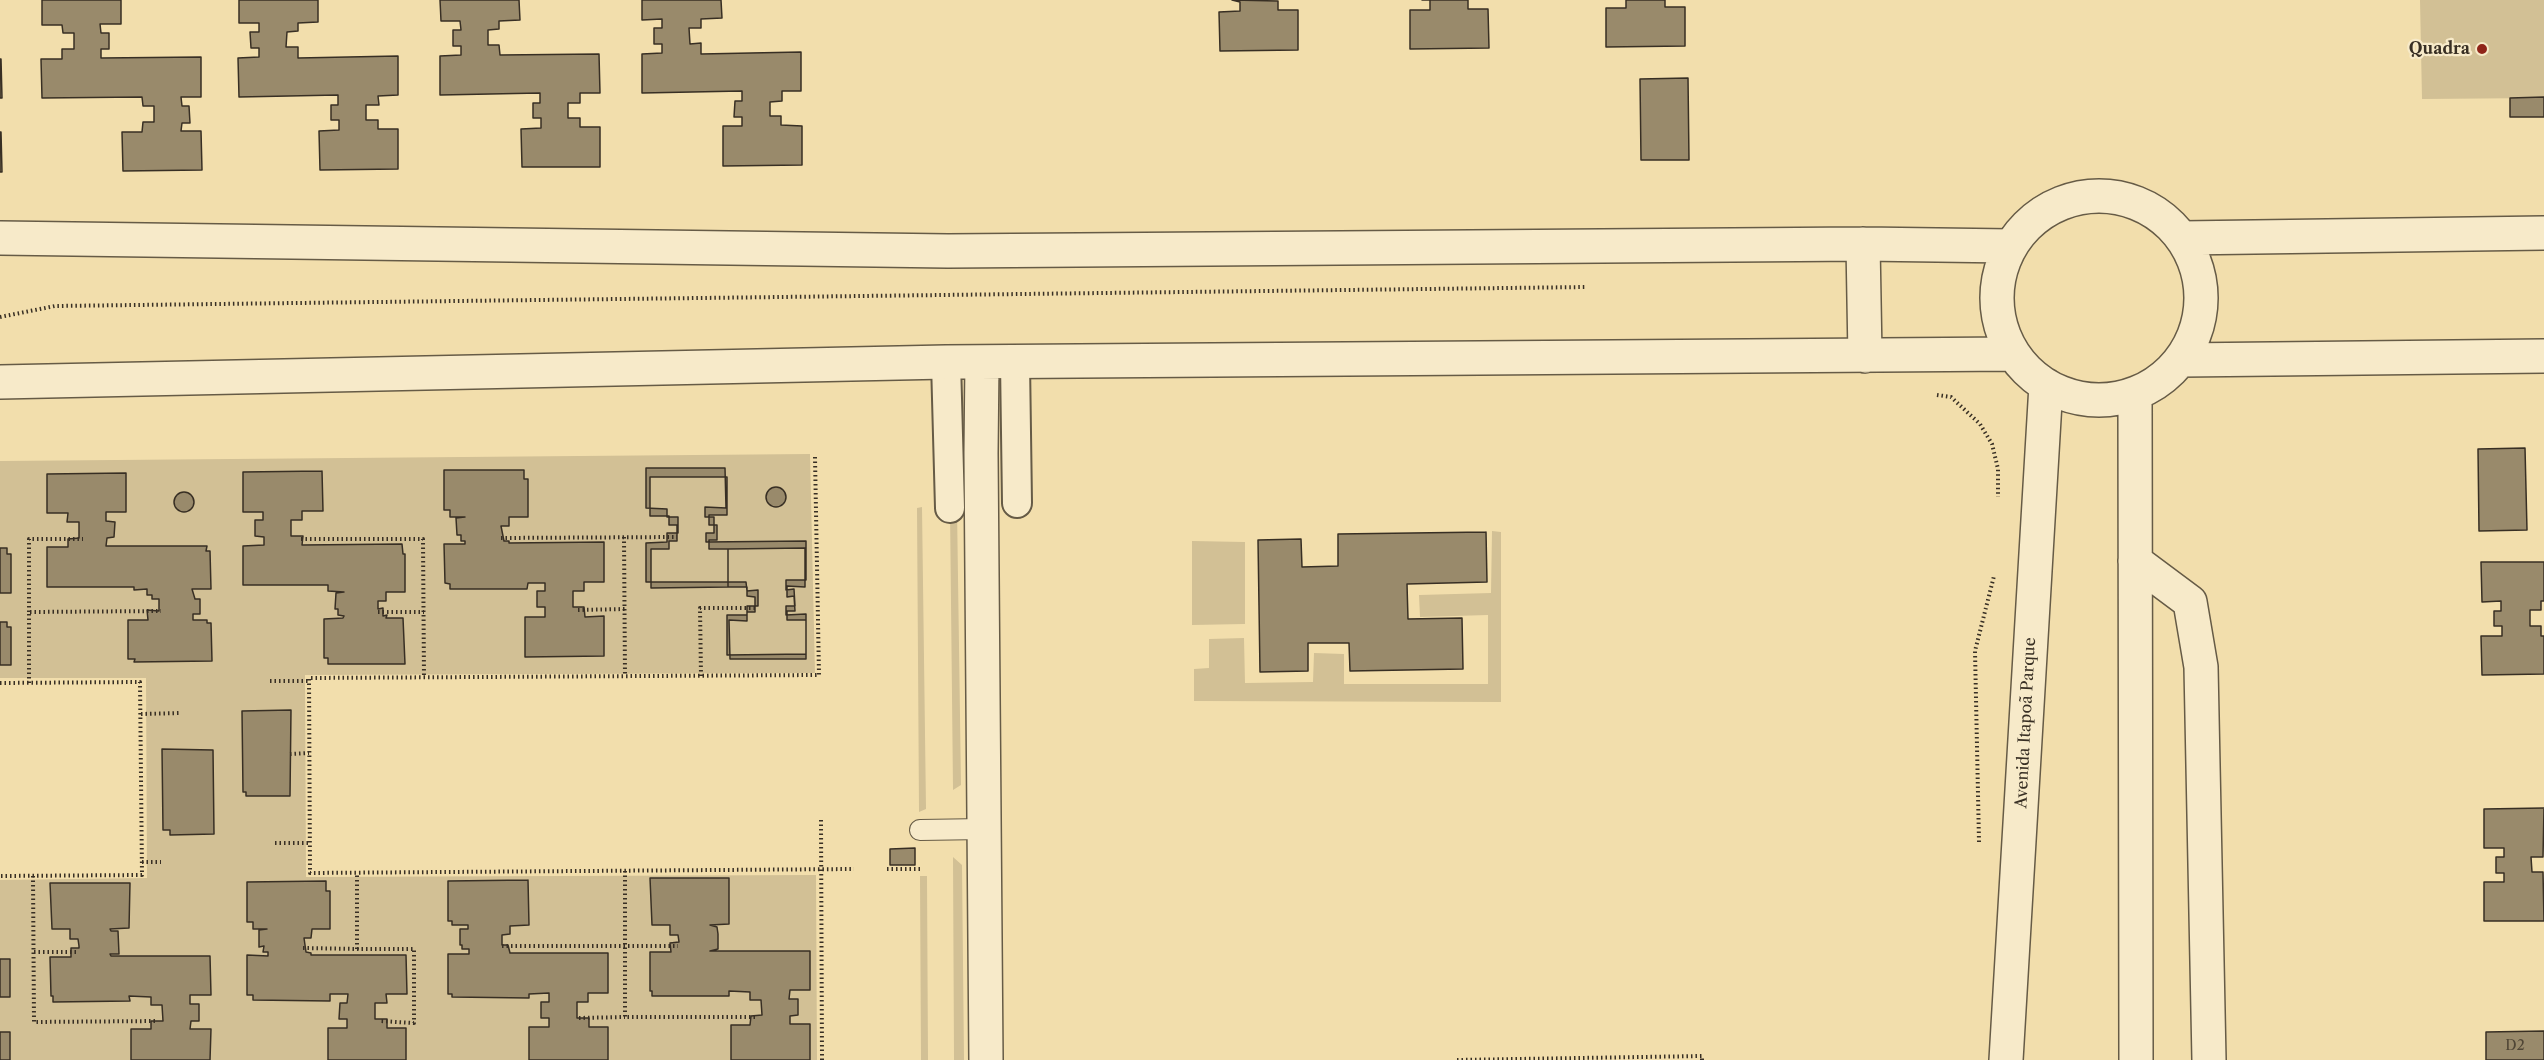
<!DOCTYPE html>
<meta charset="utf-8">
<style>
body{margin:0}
canvas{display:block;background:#f2deac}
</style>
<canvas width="2544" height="1060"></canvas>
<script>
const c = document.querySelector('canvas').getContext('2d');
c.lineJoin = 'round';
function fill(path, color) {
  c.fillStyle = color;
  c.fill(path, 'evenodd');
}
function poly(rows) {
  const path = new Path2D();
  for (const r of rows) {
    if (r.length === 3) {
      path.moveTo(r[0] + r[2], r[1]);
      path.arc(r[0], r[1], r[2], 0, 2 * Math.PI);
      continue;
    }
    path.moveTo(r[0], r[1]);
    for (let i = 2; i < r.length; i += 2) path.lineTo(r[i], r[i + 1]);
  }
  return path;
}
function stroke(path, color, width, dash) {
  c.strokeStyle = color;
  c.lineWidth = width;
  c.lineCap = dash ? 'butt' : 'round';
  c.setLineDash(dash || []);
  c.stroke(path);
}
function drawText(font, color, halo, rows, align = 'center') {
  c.font = font + ' "Libre Caslon Text",serif';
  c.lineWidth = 4.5;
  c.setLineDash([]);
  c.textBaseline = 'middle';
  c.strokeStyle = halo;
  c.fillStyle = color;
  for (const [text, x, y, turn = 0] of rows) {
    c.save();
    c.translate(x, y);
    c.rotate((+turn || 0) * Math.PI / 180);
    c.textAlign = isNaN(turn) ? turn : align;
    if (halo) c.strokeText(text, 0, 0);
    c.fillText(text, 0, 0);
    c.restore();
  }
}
fill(poly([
 [2420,0,2544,0,2544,98,2422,99],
 [810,454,815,673,305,675,306,877,816,875,817,1060,0,1060,0,880,147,878,146,678,0,678,0,461],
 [922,507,926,809,919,812,917,508],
 [950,508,957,508,961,785,953,790],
 [1492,531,1501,532,1501,702,1194,701,1194,669,1209,668,1209,639,1244,638,1245,683,1313,682,1314,653,1344,654,1344,684,1488,684,1488,615,1420,617,1419,595,1491,593],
 [1192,541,1245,542,1245,624,1192,625],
 [953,857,962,865,964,1060,954,1060],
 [920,876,927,876,928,1060,921,1060]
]), '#d2c095');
const building = poly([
 [42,0,121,0,121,24,100,24,101,33,109,33,109,49,101,49,101,58,201,57,201,97,181,97,182,106,189,106,190,123,182,123,181,131,201,131,202,170,123,171,122,132,142,132,143,122,154,122,154,106,143,106,142,97,42,98,41,59,62,59,62,49,74,49,74,33,63,33,62,25,42,25,42,0],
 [239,0,318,0,318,22,298,23,298,31,287,32,286,47,298,47,298,58,398,56,398,95,378,96,379,105,366,105,366,120,378,120,378,129,398,129,398,169,320,170,319,131,339,130,339,120,331,120,331,105,338,105,338,95,239,97,238,58,259,57,259,48,251,48,250,32,259,32,259,23,239,23,239,0],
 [440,0,519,0,520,20,499,21,499,29,488,30,488,45,499,45,500,55,599,54,600,93,580,93,580,103,568,103,568,118,580,118,580,127,600,127,600,167,522,167,521,129,541,128,541,118,533,118,533,103,540,103,540,93,440,95,440,56,461,55,461,46,453,46,453,30,461,30,460,21,441,21,440,0],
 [642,0,721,0,722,18,701,19,701,28,689,28,690,44,701,43,701,54,801,52,801,91,782,91,782,101,770,102,770,116,781,116,781,125,802,126,802,165,723,166,723,126,742,126,742,117,734,117,735,101,742,101,742,91,642,93,642,54,662,53,662,44,654,44,654,28,662,28,662,19,642,20,642,0],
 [1232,0,1278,1,1278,10,1298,10,1298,50,1220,51,1219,12,1240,11,1240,2,1232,0],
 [1422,0,1468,0,1468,9,1488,9,1489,48,1410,49,1410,10,1430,10,1430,0,1422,0],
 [1626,0,1665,0,1665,7,1685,7,1685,46,1606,47,1606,8,1626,8,1626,0],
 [0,59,1,59,2,98,0,98,0,59],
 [1688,78,1689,160,1641,160,1640,79,1688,78],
 [2544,97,2544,117,2510,117,2510,98,2544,97],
 [0,132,1,132,2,172,0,172,0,132],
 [2525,448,2527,530,2479,531,2478,449,2525,448],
 [646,468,725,468,726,508,705,507,705,517,714,517,714,533,706,533,706,542,806,541,806,580,786,580,786,590,794,589,795,606,786,606,786,615,806,614,806,654,727,655,727,615,747,615,747,606,758,606,758,590,747,591,746,582,646,582,646,543,667,542,667,533,678,533,678,517,667,517,667,509,646,508,646,468],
 [444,470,524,470,524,479,528,479,528,517,509,517,509,526,501,526,504,541,509,541,509,543,604,542,604,582,584,582,584,591,573,591,573,607,584,607,585,617,604,616,604,656,525,657,525,617,545,617,545,607,537,607,537,591,545,591,545,583,528,583,527,589,450,589,450,584,445,583,444,544,465,544,465,541,461,541,461,535,457,535,456,518,465,517,450,517,450,510,444,510,444,470],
 [322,471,323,511,302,511,302,520,291,520,291,536,303,536,302,545,402,544,403,554,405,554,405,592,386,592,386,601,378,601,378,609,383,608,383,616,387,615,386,618,403,618,405,664,328,664,328,658,324,658,324,619,343,618,344,616,338,615,338,609,335,609,336,593,344,592,328,591,328,585,243,585,243,546,264,545,264,537,255,536,255,520,263,520,263,512,243,512,243,472,322,471],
 [126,473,126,512,106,512,106,521,115,522,114,537,107,538,106,546,207,546,206,551,210,551,211,589,192,589,195,599,200,599,200,614,193,614,193,620,207,620,207,623,211,623,212,661,134,662,135,659,128,659,128,620,148,620,147,610,159,611,159,599,152,599,152,595,147,595,147,589,134,590,134,587,47,587,47,547,68,547,68,539,79,538,79,522,67,522,68,513,47,513,47,474,126,473],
 [650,477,727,477,727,515,709,515,709,525,717,525,717,540,709,540,709,549,728,549,728,587,651,588,651,549,669,549,669,541,677,541,677,525,669,525,669,516,650,516,650,477],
 [776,497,10],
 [184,502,10],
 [1486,532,1487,582,1407,584,1408,619,1462,618,1463,669,1350,671,1349,643,1308,643,1308,671,1260,672,1258,540,1301,539,1302,567,1338,566,1338,534,1486,532],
 [0,548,7,548,7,554,11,554,11,593,0,593,0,548],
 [805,548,805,587,787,586,787,597,794,596,795,611,787,611,787,620,806,620,806,659,730,659,729,620,747,621,747,612,755,612,755,597,747,596,747,587,728,587,728,549,805,548],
 [2481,562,2544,562,2544,601,2541,601,2541,610,2530,610,2530,626,2541,626,2541,636,2544,636,2544,674,2482,675,2481,636,2502,636,2502,626,2494,626,2494,611,2501,611,2501,601,2482,602,2481,562],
 [0,622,7,622,7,627,11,627,11,665,0,665,0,622],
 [291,710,290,796,246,796,246,792,243,792,242,711,291,710],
 [162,749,213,750,214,834,170,835,170,830,163,830,162,749],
 [2544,808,2543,857,2531,857,2532,872,2543,872,2544,921,2484,921,2484,882,2504,882,2504,873,2496,873,2496,857,2504,857,2504,848,2484,848,2484,809,2544,808],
 [915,848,915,865,890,865,890,849,915,848],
 [650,878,729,878,729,924,710,925,717,927,718,934,718,949,710,951,810,951,810,990,790,990,789,999,798,999,798,1015,790,1016,790,1024,810,1024,810,1060,731,1060,731,1025,750,1025,751,1016,762,1015,761,1000,750,1000,750,992,729,991,729,996,652,996,652,991,650,991,650,952,671,952,670,943,679,942,678,935,670,935,670,925,652,925,650,878],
 [528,880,529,925,510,926,510,934,502,935,502,945,508,945,510,953,608,953,608,993,588,993,588,1002,577,1002,577,1018,589,1018,589,1027,608,1027,608,1060,529,1060,529,1027,549,1027,549,1018,541,1018,541,1002,549,1002,549,993,529,994,529,998,452,997,452,994,448,994,448,954,469,954,469,949,462,949,462,945,460,945,460,929,468,929,468,925,452,925,452,921,448,921,448,881,528,880],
 [326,881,326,891,330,891,330,929,312,929,311,938,304,938,306,952,311,953,311,955,406,955,407,994,386,994,387,1003,375,1003,375,1019,387,1019,387,1028,406,1028,406,1060,328,1060,328,1028,347,1028,347,1019,339,1019,340,1003,347,1003,348,994,330,994,330,1001,253,1000,253,995,247,995,247,955,268,956,268,952,263,952,264,946,259,947,259,930,267,929,253,929,253,922,247,922,247,882,326,881],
 [50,883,130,883,129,928,110,929,111,931,118,931,119,954,110,954,111,956,210,956,211,995,190,995,190,1004,199,1004,199,1021,191,1021,190,1029,211,1029,210,1060,131,1060,131,1029,151,1029,151,1021,163,1021,162,1005,151,1005,151,997,129,996,130,1001,53,1002,53,996,51,996,50,957,71,957,71,948,79,948,79,946,78,939,70,939,70,929,52,929,50,883],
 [0,959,10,959,10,997,0,997,0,959],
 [2544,1031,2544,1060,2486,1060,2486,1032,2544,1031],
 [0,1032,10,1032,10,1060,0,1060,0,1032]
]);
fill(building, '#998a6b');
stroke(building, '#382f24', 1.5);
const service = poly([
 [920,830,984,829]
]);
const pedestrian = poly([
 [946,362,950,508],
 [1015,362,1017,503]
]);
const minor = poly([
 [2099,298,102],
 [0,238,948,251,1863,244,2011,246],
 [2182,238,2544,233],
 [1863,244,1865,356],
 [2182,360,2544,356],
 [982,362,981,453,986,1060],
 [0,382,946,362,2013,354],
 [2135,395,2136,1060],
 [2135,561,2190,602,2201,667,2209,1060],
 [2006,1060,2046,385]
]);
stroke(service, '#665b46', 22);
stroke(pedestrian, '#665b46', 32);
stroke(minor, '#665b46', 36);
stroke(poly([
 [0,317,55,306,1587,287],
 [1937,395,1951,397,1980,424,1992,444,1998,469,1998,497],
 [815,457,819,675,309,678,310,873,854,869],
 [624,537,625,676],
 [501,538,677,537],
 [301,539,423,539,424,678],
 [578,610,625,609],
 [29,612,29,539,83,539],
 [378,612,424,612],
 [701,676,700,608,755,608],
 [270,681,309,681],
 [0,683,140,682,142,875,0,876],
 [29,683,29,612,161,611],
 [141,714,181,713],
 [290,754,309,753],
 [821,820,822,1060],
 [1979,842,1975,651,1994,576],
 [275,843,310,843],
 [142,862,161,862],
 [887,869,920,869],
 [625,871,625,1017,756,1017],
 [33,876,34,1022,157,1021],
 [502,946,678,946],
 [303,948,357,949,357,873],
 [357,949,414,949,414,1023,380,1021],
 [34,952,79,952],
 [579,1018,625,1017],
 [1457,1060,1702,1056,1702,1060]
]), '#382f24', 4, [1.5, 3]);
stroke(service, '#f7eac9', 20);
stroke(pedestrian, '#f7eac9', 28);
stroke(minor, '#f7eac9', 33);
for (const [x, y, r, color] of [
 [2482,49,6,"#8f2418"]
]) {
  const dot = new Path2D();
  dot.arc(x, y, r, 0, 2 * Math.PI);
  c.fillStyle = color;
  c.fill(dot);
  stroke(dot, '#f7eac9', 2);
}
drawText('14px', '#504636', null, [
 ["D2",2515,1046]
]);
drawText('bold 16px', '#382f24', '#f7eac9', [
 ["Quadra",2470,49]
], 'right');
drawText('16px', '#382f24', '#f7eac9', [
 ["Avenida Itapoã Parque",2026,723,-87]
]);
</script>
